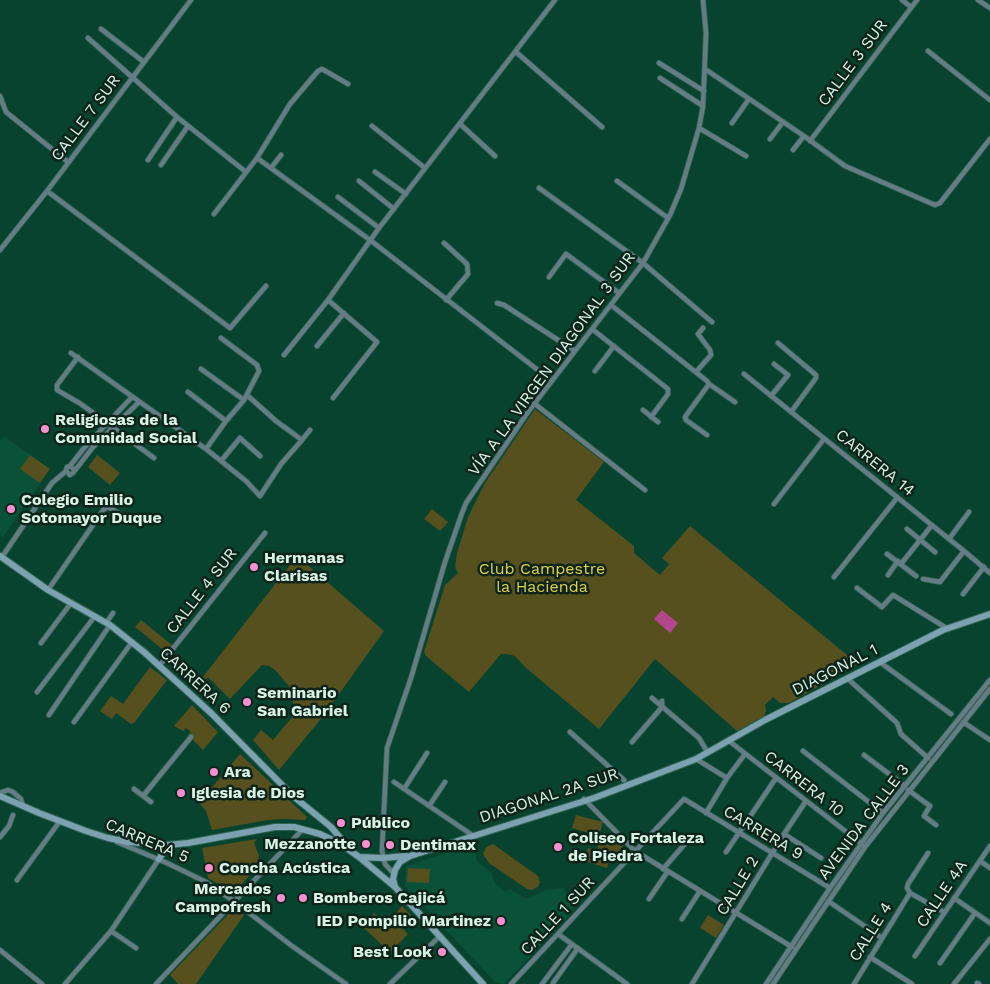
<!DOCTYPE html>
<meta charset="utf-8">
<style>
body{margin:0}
canvas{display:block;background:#07432e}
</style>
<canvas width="990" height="984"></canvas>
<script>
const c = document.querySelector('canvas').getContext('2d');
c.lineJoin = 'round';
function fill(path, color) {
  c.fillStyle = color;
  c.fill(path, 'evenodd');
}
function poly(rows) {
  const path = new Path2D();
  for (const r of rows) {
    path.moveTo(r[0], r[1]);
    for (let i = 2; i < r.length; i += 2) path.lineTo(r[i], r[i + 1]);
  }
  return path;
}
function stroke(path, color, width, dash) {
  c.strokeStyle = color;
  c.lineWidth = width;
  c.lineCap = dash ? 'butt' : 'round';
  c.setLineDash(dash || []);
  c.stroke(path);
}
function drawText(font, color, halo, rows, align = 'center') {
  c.font = font + ' "Work Sans",sans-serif';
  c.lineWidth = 5;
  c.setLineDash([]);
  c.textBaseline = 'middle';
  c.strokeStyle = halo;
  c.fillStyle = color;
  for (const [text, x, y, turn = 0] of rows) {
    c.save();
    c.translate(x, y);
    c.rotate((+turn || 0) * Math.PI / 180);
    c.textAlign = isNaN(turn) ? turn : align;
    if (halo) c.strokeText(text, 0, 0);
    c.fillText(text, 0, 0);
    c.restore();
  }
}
fill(poly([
 [4,436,50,469,3,537,0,535,0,441],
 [473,844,477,862,491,872,495,883,505,891,510,889,527,899,545,890,563,888,574,910,504,984,495,982,405,886,406,866]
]), '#095139');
fill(poly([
 [535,409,604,462,576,500,634,546,634,553,660,575,669,564,662,558,690,526,858,664,789,703,780,703,773,697,765,705,766,711,764,716,737,731,655,659,599,729,525,667,515,656,506,654,501,654,469,692,426,656,424,652,445,585,458,573,455,567,457,553,468,517,485,483],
 [30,455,50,469,40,483,20,469],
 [97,455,120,473,110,485,88,467],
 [432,509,448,522,440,531,424,519],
 [297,556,384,631,324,715,279,770,253,740,261,730,273,740,299,709,293,703,292,692,288,685,275,670,269,666,262,665,230,699,208,677,201,684,199,682],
 [141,620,172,645,166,652,135,627],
 [150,667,167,680,134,723,131,724,116,713,112,719,100,711,111,696,123,704],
 [192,705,218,732,203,750,188,735,191,732,186,728,183,731,174,726],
 [240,754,307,817,305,820,283,819,268,820,212,830,206,811,199,803],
 [576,815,603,822,599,836,572,828],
 [601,838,623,845,619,857,611,855,607,868,584,861,588,848,597,850],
 [257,839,254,843,259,856,257,867,234,893,208,878,202,848],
 [493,844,538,876,540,882,538,887,532,890,527,889,489,863,483,854,486,847],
 [408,868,430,869,429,883,407,882],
 [402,906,412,916,401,927,408,934,390,953,362,926,374,913,379,918,382,915,389,921],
 [235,907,244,915,196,984,178,984,170,975],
 [708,915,724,925,716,938,700,928]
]), '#55501e');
fill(poly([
 [662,610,678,623,670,633,654,619]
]), '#b3468c');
const street = poly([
 [902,0,911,7],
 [978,0,990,8],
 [101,29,144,62],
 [88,38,177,117,246,172],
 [928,51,990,100],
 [516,52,602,127],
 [659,63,704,91],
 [705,69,804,136,845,166,935,205,940,203,990,139],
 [660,78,703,106],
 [0,96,6,112,68,162],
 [732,123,749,99],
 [460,124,495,156],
 [372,126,425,168],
 [699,128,746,156],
 [770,139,783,122],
 [810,141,917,0],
 [793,150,804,136],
 [257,158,370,240,552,381],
 [148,160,177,117],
 [161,165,188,126],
 [271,168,281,155],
 [375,172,406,194],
 [359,181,394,209],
 [617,181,668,218],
 [539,188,643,263,712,322],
 [47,191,230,328,266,286],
 [338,197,379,228],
 [214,214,257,158,290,104,318,71,322,69,348,84],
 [444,243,467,264,468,274,446,300],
 [0,250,47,191,191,0],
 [549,277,566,254,619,293],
 [328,300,377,342,333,398],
 [497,303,504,305,575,351],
 [611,305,707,381,709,384,735,402],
 [592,329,668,389,668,394,651,417],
 [778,343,816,375,816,378,791,412],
 [317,346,344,313],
 [71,353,206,449,246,481,260,496,281,464,302,440],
 [284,355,328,300,379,228,555,0],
 [78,357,57,385,57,390,81,404,154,458],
 [201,369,244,400],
 [595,371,614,346],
 [696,372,711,355,710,350,698,334,703,328],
 [744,374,964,551,990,573],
 [188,392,226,421],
 [247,395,276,421,302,440,310,430],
 [771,396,788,375,774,364],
 [535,404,645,490],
 [643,410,658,422],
 [707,435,686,420,685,417,709,384],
 [206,449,226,421,244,400,259,371,257,365,221,338],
 [221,461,240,438,260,456],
 [70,466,84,448,132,397],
 [75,470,70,466,67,467,66,471,70,475,73,473,93,447,139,402],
 [774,504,824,439],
 [907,529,935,552],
 [949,539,969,512],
 [887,554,916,576],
 [2,557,52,483,66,471],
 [901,564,932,525],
 [888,575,898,561],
 [834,577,897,498],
 [923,579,940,582,964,551],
 [857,588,882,607,893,595,948,629],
 [48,590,104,509,108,507,129,519],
 [963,594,984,567],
 [106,623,113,613],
 [41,643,71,603],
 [881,663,951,714],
 [159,666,265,533],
 [848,679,897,723,901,734,928,758],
 [37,692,95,616],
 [652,698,699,738,708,753],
 [49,715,110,625],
 [74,722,132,642],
 [963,722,990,740],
 [570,732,624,780],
 [729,741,862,844],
 [632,742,662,707,662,701],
 [803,751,883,813],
 [864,755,905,786],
 [696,759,727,778],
 [394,782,472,835],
 [134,789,151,802],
 [404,789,427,753],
 [908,790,930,806,924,816,936,825],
 [0,793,8,790,13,792,21,799,23,806],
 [143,796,191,737],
 [584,799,635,851,792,947],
 [429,806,445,782],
 [706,813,727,778,745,754],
 [784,834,821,858],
 [0,837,9,826,13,815],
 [117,842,167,863,206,882,235,902,292,946,346,984],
 [726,852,776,778],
 [980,861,990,868],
 [663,869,690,838],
 [394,874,385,864,382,851,387,748,411,678,445,562,462,513,466,503,528,412,643,263,670,215,681,189,699,128,703,106,706,33,703,0],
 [17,880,60,821],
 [910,893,907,888,908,884,928,853],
 [910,893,944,912],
 [954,898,990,923],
 [649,899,668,871],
 [828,901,882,938],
 [682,919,700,891],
 [111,931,136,948],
 [558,934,627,984],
 [0,950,42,984],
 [915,956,990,846],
 [870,957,912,984],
 [940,963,975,913],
 [553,983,578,948],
 [977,983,979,984],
 [65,984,111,931,159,859],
 [156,984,303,829],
 [390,984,440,936],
 [511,984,684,799,830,888],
 [542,984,572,944],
 [692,984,784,834,806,801],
 [766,984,830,888,883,813,990,680],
 [773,984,865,847,990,689],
 [854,984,910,893],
 [954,984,990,939]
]);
const secondary = poly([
 [0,556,48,590,110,625,144,652,211,713,293,796,331,827,348,847],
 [0,796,39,813,86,831,108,838,128,842,168,845,188,843,275,827,294,827,320,834,341,844,359,857,395,887,483,984],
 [359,857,383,858,406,856],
 [159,859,168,845],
 [395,887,393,879,395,870,400,862,410,856,594,798,696,759,765,720,943,630,990,614]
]);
stroke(street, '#2d634f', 6);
stroke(secondary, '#2d634f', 8);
stroke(street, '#657c85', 4.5);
stroke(secondary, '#7ca2b1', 6);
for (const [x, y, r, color] of [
 [45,429,5,"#f790ce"],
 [11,509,5,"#f790ce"],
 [254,567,5,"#f790ce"],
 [247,702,5,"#f790ce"],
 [214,772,5,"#f790ce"],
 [181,793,5,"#f790ce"],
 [341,823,5,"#f790ce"],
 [366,844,5,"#f790ce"],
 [390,845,5,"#f790ce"],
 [558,847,5,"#f790ce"],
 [209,868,5,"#f790ce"],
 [281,898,5,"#f790ce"],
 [303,898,5,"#f790ce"],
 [501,921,5,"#f790ce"],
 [442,952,5,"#f790ce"]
]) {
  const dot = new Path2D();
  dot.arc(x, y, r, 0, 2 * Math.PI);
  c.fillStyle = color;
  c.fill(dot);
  stroke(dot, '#0e241b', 2);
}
drawText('16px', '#d9f4e6', '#0e241b', [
 ["CALLE 3 SUR",853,63,-53],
 ["CALLE 7 SUR",86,118,-53],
 ["VÍA A LA VIRGEN DIAGONAL 3 SUR",552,364,-54],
 ["CARRERA 14",875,463,39],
 ["CALLE 4 SUR",202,591,-52],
 ["DIAGONAL 1",835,670,-27],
 ["CARRERA 6",195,681,43],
 ["CARRERA 10",804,784,38],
 ["DIAGONAL 2A SUR",549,796,-18],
 ["AVENIDA CALLE 3",864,822,-53],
 ["CARRERA 9",763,833,31],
 ["CARRERA 5",147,841,23],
 ["CALLE 2",738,886,-59],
 ["CALLE 4A",942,894,-56],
 ["CALLE 1 SUR",558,916,-47],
 ["CALLE 4",871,932,-58]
]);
drawText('bold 16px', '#d9f4e6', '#0e241b', [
 ["Religiosas de la",55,420],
 ["Comunidad Social",55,438],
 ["Colegio Emilio",21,500],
 ["Sotomayor Duque",21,518],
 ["Hermanas",264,558],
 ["Clarisas",264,576],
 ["Seminario",257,693],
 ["San Gabriel",257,711],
 ["Ara",224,772],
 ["Iglesia de Dios",191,793],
 ["Público",351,823],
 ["Coliseo Fortaleza",568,838],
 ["de Piedra",568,856],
 ["Mezzanotte",356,844,"right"],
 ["Dentimax",400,845],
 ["Concha Acústica",219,868],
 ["Mercados",271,889,"right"],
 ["Campofresh",271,907,"right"],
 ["Bomberos Cajicá",313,898],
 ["IED Pompilio Martinez",491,921,"right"],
 ["Best Look",432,952,"right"]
], 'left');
drawText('16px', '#dfd248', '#0e241b', [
 ["Club Campestre",542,569],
 ["la Hacienda",542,587]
]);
</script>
